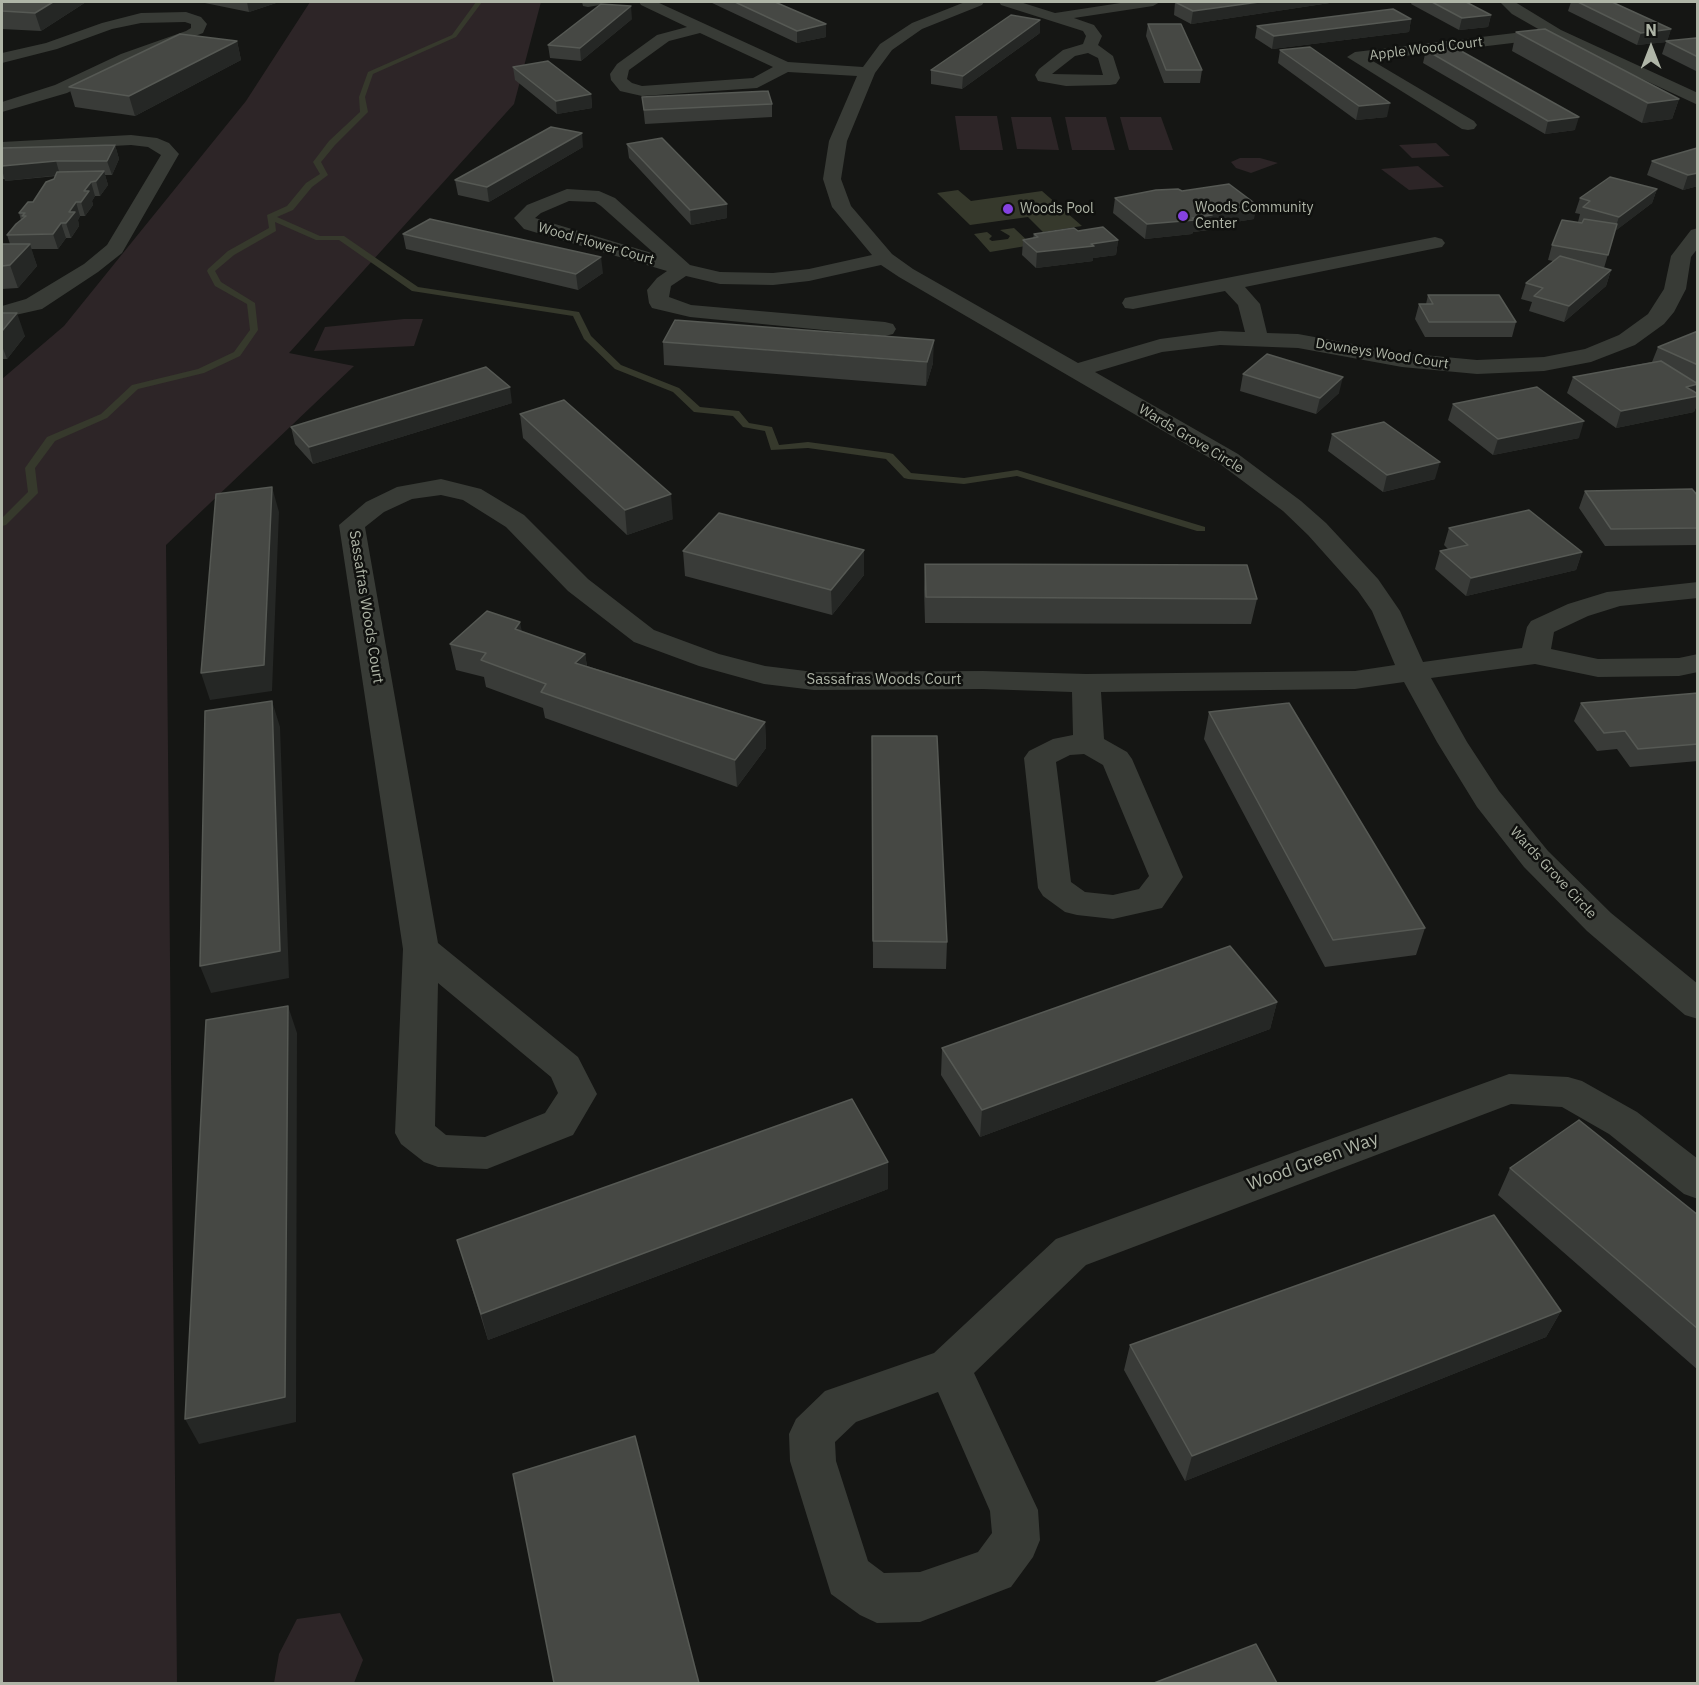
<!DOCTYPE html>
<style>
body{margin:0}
#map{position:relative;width:1699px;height:1685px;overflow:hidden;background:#151614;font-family:"IBM Plex Sans",sans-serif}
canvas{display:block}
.frame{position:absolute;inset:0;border:3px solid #afb5a7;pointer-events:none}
.north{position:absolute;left:1621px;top:18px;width:60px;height:60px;-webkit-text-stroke:4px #10110f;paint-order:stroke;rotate:0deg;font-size:16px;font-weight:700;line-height:24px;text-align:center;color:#afb5a7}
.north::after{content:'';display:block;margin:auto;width:21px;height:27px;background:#afb5a7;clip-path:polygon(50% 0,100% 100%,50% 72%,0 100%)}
</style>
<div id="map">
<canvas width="1699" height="1685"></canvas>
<div class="frame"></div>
<div class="north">N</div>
</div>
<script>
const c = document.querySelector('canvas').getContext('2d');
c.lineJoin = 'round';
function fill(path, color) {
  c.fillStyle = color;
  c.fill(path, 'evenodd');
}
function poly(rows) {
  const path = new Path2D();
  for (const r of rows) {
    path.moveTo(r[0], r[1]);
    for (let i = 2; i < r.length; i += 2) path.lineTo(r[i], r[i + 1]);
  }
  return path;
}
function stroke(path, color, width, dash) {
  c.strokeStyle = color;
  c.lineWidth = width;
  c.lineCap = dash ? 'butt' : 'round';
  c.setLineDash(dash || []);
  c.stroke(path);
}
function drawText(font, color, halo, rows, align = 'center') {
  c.font = font + ' "IBM Plex Sans",sans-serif';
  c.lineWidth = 5;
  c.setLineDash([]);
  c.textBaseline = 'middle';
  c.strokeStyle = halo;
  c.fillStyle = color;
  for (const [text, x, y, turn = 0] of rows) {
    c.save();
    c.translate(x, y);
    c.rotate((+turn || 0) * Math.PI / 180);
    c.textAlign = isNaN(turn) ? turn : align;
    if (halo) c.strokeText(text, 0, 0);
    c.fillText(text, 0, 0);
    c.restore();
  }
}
fill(poly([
 [310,2,541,2,514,104,289,353,354,366,166,545,177,1683,2,1683,2,379,64,326,246,101],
 [955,116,997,116,1003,150,960,150],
 [1011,117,1051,117,1059,150,1017,149],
 [1065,117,1106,117,1115,150,1072,150],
 [1120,117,1161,117,1173,150,1129,150],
 [1436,143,1450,156,1412,158,1399,145],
 [1240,158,1260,158,1278,163,1251,173,1236,168,1231,162],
 [1418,166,1444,187,1409,190,1381,169],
 [404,319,423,319,414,346,314,351,325,327],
 [340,1613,363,1660,354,1683,274,1683,279,1654,297,1619]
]), '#2d2527');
fill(poly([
 [958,190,971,201,1042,191,1082,226,1043,232,1028,217,970,225,937,193],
 [1014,228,1032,245,990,252,974,234,987,232,992,236,989,239,992,241,1008,239,1010,236,1000,230]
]), '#36392c');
fill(poly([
 [476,2,482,2,456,37,373,74,365,97,368,112,335,145,321,162,328,175,312,187,293,210,277,217,320,236,344,236,418,287,579,312,591,336,621,365,679,388,700,407,739,411,749,423,772,427,779,445,808,442,889,453,893,454,911,473,964,478,1017,470,1205,527,1205,531,1197,531,1017,476,964,484,908,479,904,478,886,459,808,448,771,450,765,431,743,427,733,416,694,412,673,392,615,369,584,339,573,316,412,291,339,240,316,240,275,222,276,231,234,255,215,271,221,282,255,303,258,330,240,356,204,373,138,389,107,418,55,441,35,468,38,493,6,525,2,526,2,518,28,492,25,468,47,437,101,414,132,385,198,369,234,352,250,330,247,304,215,286,207,271,208,269,228,251,269,228,267,215,287,206,306,183,320,174,313,162,329,141,360,112,359,97,368,72,452,35,476,2]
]), '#36392c');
fill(poly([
 [582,2,602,2,600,5,588,7,583,6,582,2],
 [639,2,657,2,788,62,863,67,880,44,912,23,965,2,984,2,982,5,922,29,892,50,875,73,847,141,841,179,851,206,892,254,913,269,1078,363,1160,339,1220,331,1245,332,1238,305,1225,291,1133,309,1125,308,1122,303,1125,298,1435,237,1442,239,1445,243,1442,247,1245,287,1260,304,1267,333,1298,334,1402,353,1477,360,1544,357,1585,349,1619,335,1648,314,1664,289,1671,256,1691,230,1698,228,1698,248,1691,257,1686,289,1674,312,1664,324,1635,345,1591,362,1544,371,1477,374,1402,367,1298,348,1220,345,1162,352,1095,372,1238,454,1301,501,1326,523,1378,579,1400,611,1423,662,1522,648,1527,627,1531,621,1568,604,1607,592,1698,582,1698,598,1620,606,1588,616,1554,632,1551,649,1598,659,1679,658,1698,654,1698,672,1679,676,1598,677,1535,664,1431,678,1467,742,1499,791,1548,851,1611,913,1698,984,1698,1019,1685,1015,1587,931,1524,867,1477,807,1437,742,1404,682,1355,689,1101,692,1104,739,1127,752,1132,759,1183,877,1162,908,1113,919,1077,915,1065,912,1043,896,1038,888,1024,758,1029,751,1053,739,1073,735,1072,692,983,689,814,690,764,684,699,666,634,642,568,591,506,527,463,500,441,495,412,499,384,512,365,527,438,943,578,1057,597,1094,573,1135,487,1169,438,1167,424,1162,401,1144,395,1133,403,949,339,525,366,502,397,487,441,479,481,489,524,515,588,579,654,630,719,654,765,666,814,672,983,671,1086,674,1355,671,1395,665,1372,611,1358,591,1308,535,1283,511,1220,464,899,277,881,265,809,281,773,285,720,284,686,276,671,286,669,297,691,305,885,322,893,324,896,329,893,334,885,336,690,317,652,308,649,303,647,290,657,278,667,271,524,229,514,218,527,205,567,189,599,191,615,198,690,265,720,272,773,273,809,269,872,255,832,207,823,179,829,141,857,76,788,72,757,88,642,96,620,91,611,80,610,74,617,64,657,35,687,27,641,5,639,2],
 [700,33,773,67,753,78,642,86,632,83,627,79,629,70,669,41,700,33],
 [569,201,595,202,601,206,655,254,535,218,541,213,569,201],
 [1084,754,1103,765,1149,876,1139,889,1113,895,1085,892,1071,882,1056,762,1070,755,1084,754],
 [438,983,551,1077,558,1093,545,1113,485,1137,446,1135,435,1126,438,983],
 [999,2,1020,2,1055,13,1127,2,1160,2,1153,6,1074,18,1094,25,1102,36,1098,45,1113,56,1120,78,1116,84,1110,85,1066,86,1038,81,1035,75,1039,69,1063,50,1083,44,1086,36,1083,31,1001,5,999,2],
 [1088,53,1098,58,1103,75,1052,74,1075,56,1088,53],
 [1500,2,1515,2,1561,30,1698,93,1698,105,1554,38,1371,60,1474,121,1477,125,1474,129,1468,130,1462,129,1347,57,1355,52,1540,30,1512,14,1500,2],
 [186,12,201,17,207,24,203,33,133,60,67,93,2,112,2,102,55,85,121,54,186,31,191,28,191,24,185,22,141,23,112,29,57,49,2,63,2,53,46,43,102,23,141,13,186,12],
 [131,135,157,138,169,143,179,154,122,253,98,272,42,309,2,318,2,306,26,299,84,264,107,245,161,155,148,147,131,145,2,152,2,142,131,135],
 [1509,1074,1568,1077,1582,1081,1637,1112,1698,1159,1698,1199,1684,1194,1609,1134,1562,1107,1511,1104,1086,1265,974,1373,1038,1510,1040,1540,1033,1557,1011,1587,920,1622,877,1623,860,1615,831,1594,790,1461,789,1434,796,1419,825,1391,934,1353,1056,1239,1509,1074],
 [938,1392,990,1511,992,1533,978,1552,920,1572,884,1573,868,1561,836,1461,835,1442,856,1422,938,1392]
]), '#383b36');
fill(poly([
 [2,2,86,2,41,31,2,29],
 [200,2,279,2,249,12],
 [710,2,775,2,826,24,826,37,797,43],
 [1175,2,1336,2,1191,24,1174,15],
 [1412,2,1466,2,1491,15,1488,27,1459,30,1411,4],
 [1571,2,1612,2,1671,29,1667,41,1698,39,1698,72,1662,54,1666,42,1637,45,1568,11],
 [632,19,581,61,550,58,548,45],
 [1411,19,1409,32,1272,49,1255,38,1257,26],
 [1148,24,1202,70,1200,83,1164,83,1146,36],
 [1516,32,1679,99,1672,119,1642,123,1512,51],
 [1040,33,962,89,931,84,931,70],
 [237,41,241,60,135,116,75,107,69,87],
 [1280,50,1387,117,1356,120,1278,63],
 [1426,50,1575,130,1545,134,1423,63],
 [513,67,591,94,592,108,557,114,515,80],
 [642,97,772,104,772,117,645,124],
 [627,144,727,218,691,225,629,158],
 [115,145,119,159,112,175,105,175,108,185,100,196,95,196,92,201,93,205,85,216,80,216,78,220,79,226,71,238,66,238,58,249,31,249,37,266,18,288,2,289,2,244,10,244,7,235,21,220,19,213,33,202,54,179,56,176,5,181,5,179,2,179,2,148],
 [583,147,489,202,458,195,455,180],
 [1698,148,1698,186,1683,190,1647,175,1652,161],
 [1657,189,1652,203,1615,231,1604,268,1611,270,1606,286,1564,322,1529,311,1532,302,1521,299,1526,283,1553,261,1548,260,1552,245,1582,223,1578,222,1580,214,1575,213,1580,198],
 [1182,191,1254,219,1210,226,1209,230,1193,232,1192,234,1145,239,1113,213,1115,198],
 [1078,231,1118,240,1116,255,1093,258,1093,261,1036,268,1022,255,1023,240,1033,238,1034,234],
 [403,234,603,273,578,290,406,249],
 [1428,295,1516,322,1512,337,1425,337,1415,319,1419,304,1426,304],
 [2,313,25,336,7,359,2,359],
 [1698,331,1698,384,1692,381,1694,392,1698,394,1698,402,1694,412,1616,428,1567,393,1573,377,1652,362,1658,347],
 [663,342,933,363,926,386,664,365],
 [1243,374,1339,393,1316,414,1240,391],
 [512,403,313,464,295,444,291,427],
 [1453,404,1579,438,1493,455,1448,420],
 [520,414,673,519,627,535,523,438],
 [1332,434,1435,479,1383,492,1328,451],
 [1585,491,1698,496,1698,545,1605,546,1579,508],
 [1449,528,1582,552,1576,570,1466,596,1435,569,1440,551,1448,549,1444,545],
 [683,551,864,575,832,615,685,576],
 [925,564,1257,599,1251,624,925,623,924,589],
 [522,632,585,654,587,666,765,722,766,748,737,787,545,718,543,708,486,687,484,677,456,670,450,644],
 [1698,693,1698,761,1630,767,1617,749,1597,751,1574,721,1581,703],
 [1209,712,1425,928,1416,955,1325,967,1204,739],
 [872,762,947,942,946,969,873,968],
 [1277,1002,1270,1029,980,1137,941,1075,942,1048],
 [1510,1168,1698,1215,1698,1370,1498,1195],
 [888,1189,488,1340,457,1240],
 [1561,1311,1546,1337,1185,1481,1124,1370,1130,1345]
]), '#393b38');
fill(poly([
 [53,2,86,2,41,31,35,13],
 [247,2,279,2,249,12],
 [1259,2,1336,2,1191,24,1193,11],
 [631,6,632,19,581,61,580,48],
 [1491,15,1488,27,1459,30,1462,18],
 [1411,19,1409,32,1272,49,1274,36],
 [1040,20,1040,33,962,89,963,76],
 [826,24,826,37,797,43,797,31],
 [1671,29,1667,42,1637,45,1641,33],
 [237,41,241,60,135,116,129,96],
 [591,94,592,108,557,114,556,101],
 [1679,99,1672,119,1642,123,1648,103],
 [1390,103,1387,117,1356,120,1359,106],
 [1579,117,1575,130,1545,134,1548,121],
 [582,133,583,147,489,202,487,187],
 [115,145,119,159,112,175,107,161],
 [56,161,60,175,5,181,2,169,2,166],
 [104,171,108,185,100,196,96,181],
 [1698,173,1698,186,1683,190,1688,175],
 [91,182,95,196,92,201,93,205,85,216,81,202,84,191],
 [1657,189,1652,203,1614,232,1619,217],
 [76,202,80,216,78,220,79,226,71,238,66,223,69,212],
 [727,204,727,218,691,225,690,210],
 [1257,205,1254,219,1210,226,1209,230,1193,232,1192,234,1145,239,1147,224,1208,212],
 [61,223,66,238,58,249,53,234],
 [1118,240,1116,255,1093,258,1093,261,1036,268,1037,252],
 [30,244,37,266,18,288,10,265],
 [601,257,603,273,578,290,576,274],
 [1611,270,1606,286,1564,322,1569,306],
 [17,313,25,336,7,359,2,346,2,331],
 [934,340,933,363,926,386,927,362],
 [1343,377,1339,393,1316,414,1320,398],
 [1698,384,1693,397,1698,396,1698,402,1694,412,1616,428,1621,411,1686,387],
 [510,387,512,403,313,464,309,447],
 [1584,421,1579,438,1493,455,1498,439],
 [1440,462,1435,479,1383,492,1387,475],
 [272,487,279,512,272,691,210,700,201,673],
 [671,494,673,519,627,535,625,510],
 [864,550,864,575,832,615,831,590],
 [1582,552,1576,570,1466,596,1471,578],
 [520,622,525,648,515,629],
 [585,654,589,680,575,663],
 [272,701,280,727,289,978,211,993,200,966],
 [765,722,766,748,737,787,735,760],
 [1277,1002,1270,1029,980,1137,982,1110],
 [288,1006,297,1033,296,1422,199,1444,185,1419],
 [888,1162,888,1189,488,1340,481,1314],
 [1561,1311,1546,1337,1185,1481,1192,1456]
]), '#252725');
const building = poly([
 [2,2,53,2,35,13,2,11,2,2],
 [735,2,775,2,826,24,797,31,735,2],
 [1175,2,1259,2,1193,11,1175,2],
 [1432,2,1466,2,1491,15,1462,18,1432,2],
 [1578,2,1612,2,1671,29,1641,33,1578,2],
 [601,4,631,6,580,48,548,45,601,4],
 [1393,9,1411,19,1274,36,1257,26,1393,9],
 [1011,15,1040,20,963,76,931,70,1011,15],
 [1148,24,1181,24,1202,70,1166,70,1148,24],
 [1545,29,1679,99,1648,103,1516,32,1545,29],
 [180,34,237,41,129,96,69,87,180,34],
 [1696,38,1698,39,1698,57,1666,41,1696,38],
 [1310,47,1390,103,1359,106,1280,50,1310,47],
 [1454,47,1579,117,1548,121,1426,50,1454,47],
 [548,61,591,94,556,101,513,67,548,61],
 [768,91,772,104,644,110,642,97,768,91],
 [551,127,582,133,487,187,455,180,551,127],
 [662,138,727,204,690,210,627,144,662,138],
 [115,145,107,161,56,161,2,166,2,148,115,145],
 [1697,148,1698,173,1688,175,1652,161,1697,148],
 [104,171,96,181,91,182,84,191,89,191,81,202,76,202,69,212,75,212,66,223,61,223,53,234,7,235,16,224,26,216,22,216,25,213,19,213,28,202,33,202,46,182,54,179,57,172,104,171],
 [1610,177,1657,189,1619,217,1583,207,1590,201,1580,198,1610,177],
 [1229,184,1257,205,1208,212,1212,215,1192,218,1195,220,1147,224,1115,198,1156,190,1178,189,1182,191,1229,184],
 [430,219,601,257,576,274,403,234,430,219],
 [1584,219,1617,224,1608,255,1552,245,1562,220,1582,223,1584,219],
 [1103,227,1118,240,1091,244,1094,246,1037,252,1023,240,1038,237,1034,234,1074,228,1078,231,1103,227],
 [2,244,30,244,10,265,2,266,2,244],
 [1560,256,1611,270,1569,306,1534,296,1543,288,1526,283,1560,256],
 [1428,295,1499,295,1516,322,1429,322,1419,304,1433,304,1428,295],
 [2,313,17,313,2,331,2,313],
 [675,320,934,340,927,362,663,342,675,320],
 [1698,331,1698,365,1658,347,1698,331],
 [1267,354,1343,377,1320,398,1243,374,1267,354],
 [1661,361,1698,384,1686,387,1698,394,1698,396,1621,411,1573,377,1661,361],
 [486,367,510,387,309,447,291,427,486,367],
 [1537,387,1584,421,1498,439,1453,404,1537,387],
 [564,400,671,494,625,510,520,414,564,400],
 [1384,422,1440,462,1387,475,1332,434,1384,422],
 [272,487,264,665,201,673,216,494,272,487],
 [1692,489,1698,496,1698,528,1611,529,1585,491,1692,489],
 [1529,510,1582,552,1471,578,1440,551,1468,545,1449,528,1529,510],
 [719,513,864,550,831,590,683,551,719,513],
 [925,564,1247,565,1257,599,926,597,925,564],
 [487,611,520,622,515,629,585,654,575,663,765,722,735,760,541,692,546,684,481,660,486,653,450,644,487,611],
 [1698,693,1698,744,1638,749,1625,731,1604,733,1581,703,1698,693],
 [272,701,280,951,200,966,205,711,272,701],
 [1289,703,1425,928,1333,940,1209,712,1289,703],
 [872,736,937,736,947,942,873,941,872,736],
 [1230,946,1277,1002,982,1110,942,1048,1230,946],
 [288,1006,285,1397,185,1419,206,1020,288,1006],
 [852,1099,888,1162,481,1314,457,1240,852,1099],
 [1579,1120,1698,1215,1698,1329,1510,1168,1579,1120],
 [1494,1215,1561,1311,1192,1456,1130,1345,1494,1215],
 [635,1436,699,1683,554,1683,513,1474,635,1436],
 [1256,1644,1277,1683,1154,1683,1256,1644]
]);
fill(building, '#464844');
stroke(building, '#565954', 1.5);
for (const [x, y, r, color] of [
 [1008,209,6,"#8542e1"],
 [1183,216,6,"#8542e1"]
]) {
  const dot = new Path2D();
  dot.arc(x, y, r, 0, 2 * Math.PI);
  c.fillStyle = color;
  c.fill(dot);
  stroke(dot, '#10110f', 2);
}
drawText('14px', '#afb5a7', '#10110f', [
 ["Apple Wood Court",1426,49,-7],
 ["Wood Flower Court",596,244,16],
 ["Downeys Wood Court",1382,354,9],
 ["Wards Grove Circle",1191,439,31],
 ["Wards Grove Circle",1553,873,47]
]);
drawText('14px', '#afb5a7', '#10110f', [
 ["Woods Community",1195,208],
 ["Center",1195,224],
 ["Woods Pool",1020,209]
], 'left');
drawText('15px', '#afb5a7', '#10110f', [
 ["Sassafras Woods Court",366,607,81],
 ["Sassafras Woods Court",884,680]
]);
drawText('18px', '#afb5a7', '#10110f', [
 ["Wood Green Way",1313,1162,-20]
]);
</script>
